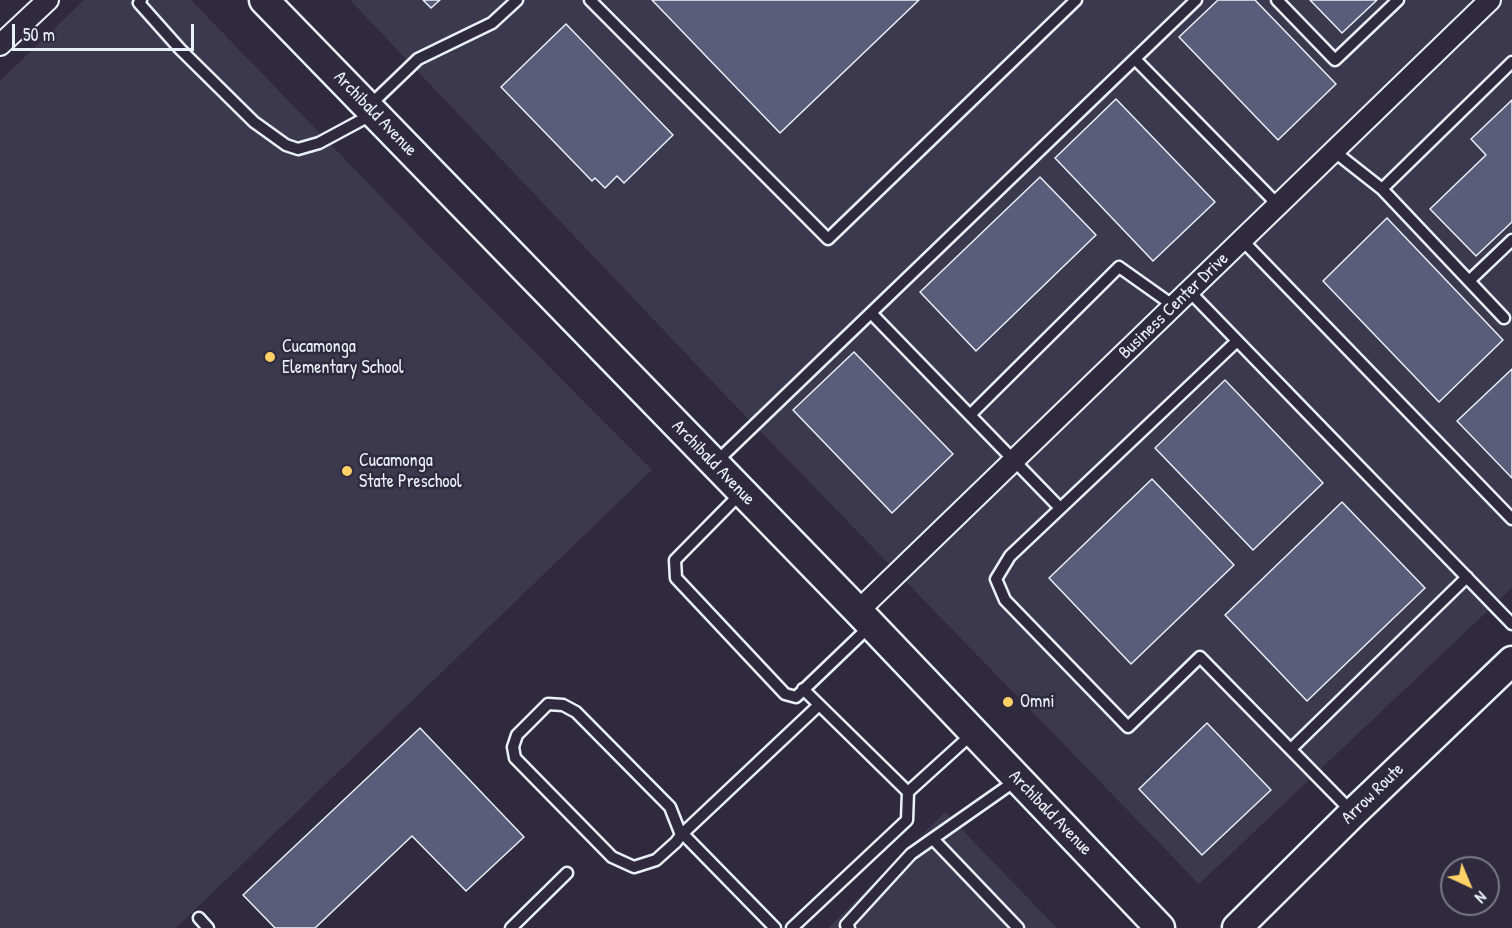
<!DOCTYPE html>
<style>
body{margin:0}
#map{position:relative;width:1512px;height:928px;overflow:hidden;background:#2f2a3d;font-family:"Patrick Hand",sans-serif}
canvas{display:block}
.north{position:absolute;left:1440px;top:856px;width:60px;height:60px;box-sizing:border-box;background:#2f2a3d;border:2px solid #797a88;border-radius:50%;rotate:136deg;font-size:16px;font-weight:700;line-height:24px;text-align:center;color:#e8f1f8}
.north::after{content:'';display:block;margin:auto;width:21px;height:27px;background:#ffd166;clip-path:polygon(50% 0,100% 100%,50% 72%,0 100%)}
.scale{position:absolute;left:12px;top:24px;width:182px;height:27px;box-sizing:border-box;border:3px solid #e8f1f8;border-top:0;padding-left:8px;font-size:18px;line-height:21px;white-space:nowrap;color:#e8f1f8;-webkit-text-stroke:4px #2f2a3d;paint-order:stroke}
</style>
<div id="map">
<canvas width="1512" height="928"></canvas>
<div class="north">N</div>
<div class="scale">50 m</div>
</div>
<script>
const c = document.querySelector('canvas').getContext('2d');
c.lineJoin = 'round';
function fill(path, color) {
  c.fillStyle = color;
  c.fill(path, 'evenodd');
}
function poly(rows) {
  const path = new Path2D();
  for (const r of rows) {
    path.moveTo(r[0], r[1]);
    for (let i = 2; i < r.length; i += 2) path.lineTo(r[i], r[i + 1]);
  }
  return path;
}
function stroke(path, color, width, dash) {
  c.strokeStyle = color;
  c.lineWidth = width;
  c.lineCap = dash ? 'butt' : 'round';
  c.setLineDash(dash || []);
  c.stroke(path);
}
function drawText(font, color, halo, rows, align = 'center') {
  c.font = font + ' "Patrick Hand",sans-serif';
  c.lineWidth = 5;
  c.setLineDash([]);
  c.textBaseline = 'middle';
  c.strokeStyle = halo;
  c.fillStyle = color;
  for (const [text, x, y, turn = 0] of rows) {
    c.save();
    c.translate(x, y);
    c.rotate((+turn || 0) * Math.PI / 180);
    c.textAlign = isNaN(turn) ? turn : align;
    if (halo) c.strokeText(text, 0, 0);
    c.fillText(text, 0, 0);
    c.restore();
  }
}
fill(poly([
 [84,0,191,0,427,244,652,470,176,928,0,928,0,81],
 [350,0,1512,0,1512,588,1199,884,728,398],
 [945,812,1057,928,828,928]
]), '#3c394f');
const building = poly([
 [423,0,440,0,431,8,423,0],
 [652,0,919,0,780,133,652,0],
 [1218,0,1255,0,1336,84,1278,140,1179,37,1218,0],
 [1310,0,1377,0,1342,33,1310,0],
 [566,24,673,135,624,183,617,176,605,188,595,178,592,181,501,87,566,24],
 [1116,99,1215,202,1153,261,1055,158,1116,99],
 [1512,100,1512,222,1476,256,1430,209,1486,155,1471,139,1512,100],
 [1040,177,1096,235,976,351,920,292,1040,177],
 [1387,218,1503,340,1439,402,1323,281,1387,218],
 [854,352,953,454,892,513,793,410,854,352],
 [1512,369,1512,478,1457,421,1512,369],
 [1225,380,1323,483,1253,550,1155,448,1225,380],
 [1152,479,1234,565,1131,664,1049,578,1152,479],
 [1342,502,1425,588,1307,701,1225,615,1342,502],
 [1207,723,1271,790,1202,855,1139,789,1207,723],
 [420,728,524,837,466,891,412,836,315,928,275,928,243,895,420,728]
]);
fill(building, '#5a5d7a');
stroke(building, '#e8f1f8', 1.5);
const service = poly([
 [141,0,139,3,180,49,254,122,286,145,298,149,319,143,371,115],
 [590,0,828,239,1076,0],
 [1277,0,1335,60,1398,0],
 [1135,59,1278,205],
 [368,107,418,59,492,23,517,0],
 [1335,152,1382,189,1504,318],
 [1382,189,1512,62],
 [1242,240,1512,519],
 [1469,281,1512,240],
 [1189,291,1512,624],
 [871,313,1060,508],
 [1237,341,1010,556,996,579,1005,600,1128,727,1200,657,1353,813],
 [970,415,1119,267,1174,306],
 [715,463,1196,0],
 [742,492,675,560,676,578,785,694,796,697,870,626],
 [803,689,908,792],
 [548,704,563,705,576,712,670,807,681,835,676,842,656,860,634,867,612,857,515,758,513,747,517,735,548,704],
 [1291,749,1467,577],
 [933,839,1018,928],
 [199,918,208,928],
 [511,928,567,873],
 [775,928,684,835,681,835,819,705],
 [792,928,907,820,908,792,972,734],
 [849,928,846,925,911,854,1018,779]
]);
const minor = poly([
 [0,45,48,0],
 [858,611,1490,0]
]);
const secondary = poly([
 [264,0,858,611,1160,928],
 [1237,928,1353,813,1512,661]
]);
stroke(service, '#e8f1f8', 15);
stroke(minor, '#e8f1f8', 24);
stroke(secondary, '#e8f1f8', 33);
stroke(service, '#2f2a3d', 10);
stroke(minor, '#2f2a3d', 20);
stroke(secondary, '#2f2a3d', 28);
for (const [x, y, r, color] of [
 [270,357,6,"#ffd166"],
 [347,471,6,"#ffd166"],
 [1008,702,6,"#ffd166"]
]) {
  const dot = new Path2D();
  dot.arc(x, y, r, 0, 2 * Math.PI);
  c.fillStyle = color;
  c.fill(dot);
  stroke(dot, '#2f2a3d', 2);
}
drawText('18px', '#e8f1f8', '#2f2a3d', [
 ["Archibald Avenue",375,114,46],
 ["Business Center Drive",1174,306,-44],
 ["Archibald Avenue",713,463,46],
 ["Arrow Route",1373,794,-44],
 ["Archibald Avenue",1050,813,46]
]);
drawText('18px', '#e8f1f8', '#2f2a3d', [
 ["Cucamonga",282,347],
 ["Elementary School",282,368],
 ["Cucamonga",359,461],
 ["State Preschool",359,482],
 ["Omni",1020,702]
], 'left');
</script>
